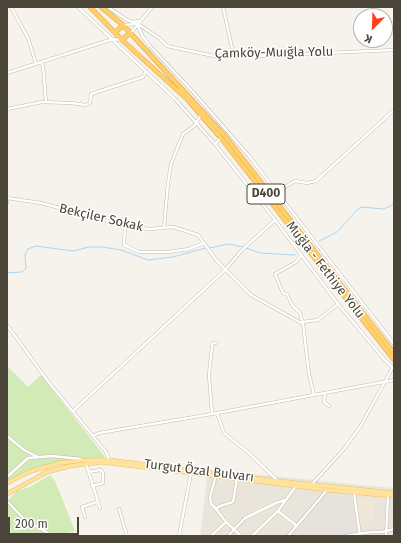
<!DOCTYPE html>
<meta charset="utf-8">
<style>
body{margin:0}
#map{position:relative;width:401px;height:543px;overflow:hidden;background:#f6f3ec;font-family:"Fira Sans",sans-serif}
canvas{display:block}
.frame{position:absolute;inset:0;border:8px solid #4b4439;pointer-events:none}
.north{position:absolute;left:353px;top:8px;width:40px;height:40px;box-sizing:border-box;background:#fff;border:1px solid #b7b4b0;border-radius:50%;rotate:203deg;font-size:11px;font-weight:700;line-height:16px;text-align:center;color:#4b4439}
.north::after{content:'';display:block;margin:auto;width:14px;height:18px;background:#fc3f1d;clip-path:polygon(50% 0,100% 100%,50% 72%,0 100%)}
.scale{position:absolute;left:8px;top:517px;width:71px;height:18px;box-sizing:border-box;border:2px solid #4b4439;border-top:0;padding-left:5px;font-size:12px;line-height:14px;white-space:nowrap;color:#4b4439;-webkit-text-stroke:3px #fff;paint-order:stroke}
</style>
<div id="map">
<canvas width="401" height="543"></canvas>
<div class="frame"></div>
<div class="north">K</div>
<div class="scale">200 m</div>
</div>
<script>
const c = document.querySelector('canvas').getContext('2d');
c.lineJoin = 'round';
function fill(path, color) {
  c.fillStyle = color;
  c.fill(path, 'evenodd');
}
function poly(rows) {
  const path = new Path2D();
  for (const r of rows) {
    path.moveTo(r[0], r[1]);
    for (let i = 2; i < r.length; i += 2) path.lineTo(r[i], r[i + 1]);
  }
  return path;
}
function stroke(path, color, width, dash) {
  c.strokeStyle = color;
  c.lineWidth = width;
  c.lineCap = dash ? 'butt' : 'round';
  c.setLineDash(dash || []);
  c.stroke(path);
}
function drawText(font, color, halo, rows, align = 'center') {
  c.font = font + ' "Fira Sans",sans-serif';
  c.lineWidth = 3;
  c.setLineDash([]);
  c.textBaseline = 'middle';
  c.strokeStyle = halo;
  c.fillStyle = color;
  for (const [text, x, y, turn = 0] of rows) {
    c.save();
    c.translate(x, y);
    c.rotate((+turn || 0) * Math.PI / 180);
    c.textAlign = isNaN(turn) ? turn : align;
    if (halo) c.strokeText(text, 0, 0);
    c.fillText(text, 0, 0);
    c.restore();
  }
}
fill(poly([
 [221,471,394,488,394,536,200,536,208,472]
]), '#eae5da');
fill(poly([
 [328,495,352,497,356,533,337,536,291,536]
]), '#e6e2dd');
fill(poly([
 [355,497,374,499,374,522,358,522]
]), '#efe8d6');
fill(poly([
 [7,366,28,387,41,375,105,457,40,467,7,484],
 [50,475,55,481,75,531,68,533,67,536,13,536,7,522,7,502,17,491,30,487]
]), '#d2eab5');
stroke(poly([
 [319,241,337,232,357,210,361,207,384,209,394,204],
 [209,248,229,244,243,247],
 [246,248,260,253,295,255],
 [7,273,22,272,26,268,25,255,28,249,36,246,73,251,89,247,103,247,121,250,148,260,173,257,206,248]
]), '#a9d4f2', 1);
const minor = poly([
 [11,7,28,38,36,64],
 [78,7,175,99,215,144,275,220,338,304,383,358,394,369],
 [108,7,127,20,133,22,139,21],
 [223,7,234,57],
 [137,24,143,37,150,46,194,93,249,156,394,344],
 [138,24,159,38,167,46,214,56,234,57,394,50],
 [124,25,135,24],
 [131,33,152,7],
 [40,62,43,66,46,102],
 [7,73,113,39,122,40],
 [7,109,42,102,71,103,86,105,90,103,91,94,143,77,146,71],
 [215,144,221,138],
 [276,192,295,181,307,183,316,181,394,110],
 [7,198,41,203,130,227,150,229,173,227,198,235,217,261,251,295,303,324],
 [7,203,7,198],
 [125,226,124,245,139,252,168,252,189,249,204,243],
 [164,228,168,183,171,164,183,134,194,126,201,115],
 [301,255,296,262,275,274,283,293,287,294,292,305,300,313,303,324,309,374,314,395],
 [302,322,318,320,338,304],
 [7,325,47,380,106,452,109,460],
 [325,393,324,402,329,406],
 [73,411,226,269,242,250,275,220],
 [217,413,224,433,250,454,278,481],
 [212,414,209,375,212,346,213,343,216,343],
 [7,436,24,450,38,457],
 [93,436,99,433,212,414,394,380],
 [86,464,100,508],
 [88,472,101,470,103,473,103,483,92,486],
 [7,477,28,458,52,456,81,459],
 [237,479,233,502,220,506,216,509,226,522,241,536],
 [312,484,344,449,360,427,393,367],
 [354,493,360,536],
 [7,501,24,519,53,536],
 [119,509,127,536],
 [216,509,211,504,210,497,216,476],
 [278,511,297,526],
 [85,517,82,507,97,502],
 [179,536,191,473],
 [211,536,226,522],
 [228,536,245,518,276,503,285,500],
 [252,536,278,511,296,486],
 [288,536,327,490],
 [345,536,371,532,382,532,394,529],
 [386,536,388,496]
]);
const major = poly([
 [7,483,31,471,59,463,86,460,109,460,278,481,394,493],
 [7,494,47,472,70,466,102,462,327,490,394,496]
]);
const highway = poly([
 [90,7,122,40,187,99,221,138,394,360],
 [101,7,123,25,225,136,394,353],
 [115,33,123,25],
 [122,40,130,33]
]);
stroke(minor, '#c2bbae', 3.5);
stroke(major, '#e6c16a', 4.5);
stroke(highway, '#e0a43c', 5);
stroke(minor, '#fff', 2.5);
stroke(major, '#ffe39c', 3.5);
stroke(highway, '#ffcf6e', 4);
for (const [x, y, w] of [
 [266,194,38]
]) {
  const box = new Path2D();
  box.roundRect(x - w / 2, y - 10, w, 20, 3);
  c.fillStyle = '#fff';
  c.fill(box);
  stroke(box, '#4b4439', 1);
}
drawText('bold 12px', '#4b4439', null, [
 ["D400",266,194]
]);
drawText('13px', '#4b4439', '#fff', [
 ["Çamköy-Muığla Yolu",274,53,-1],
 ["Bekçiler Sokak",101,218,13],
 ["Muğla - Fethiye Yolu",325,270,52],
 ["Turgut Özal Bulvarı",199,471,7]
]);
</script>
